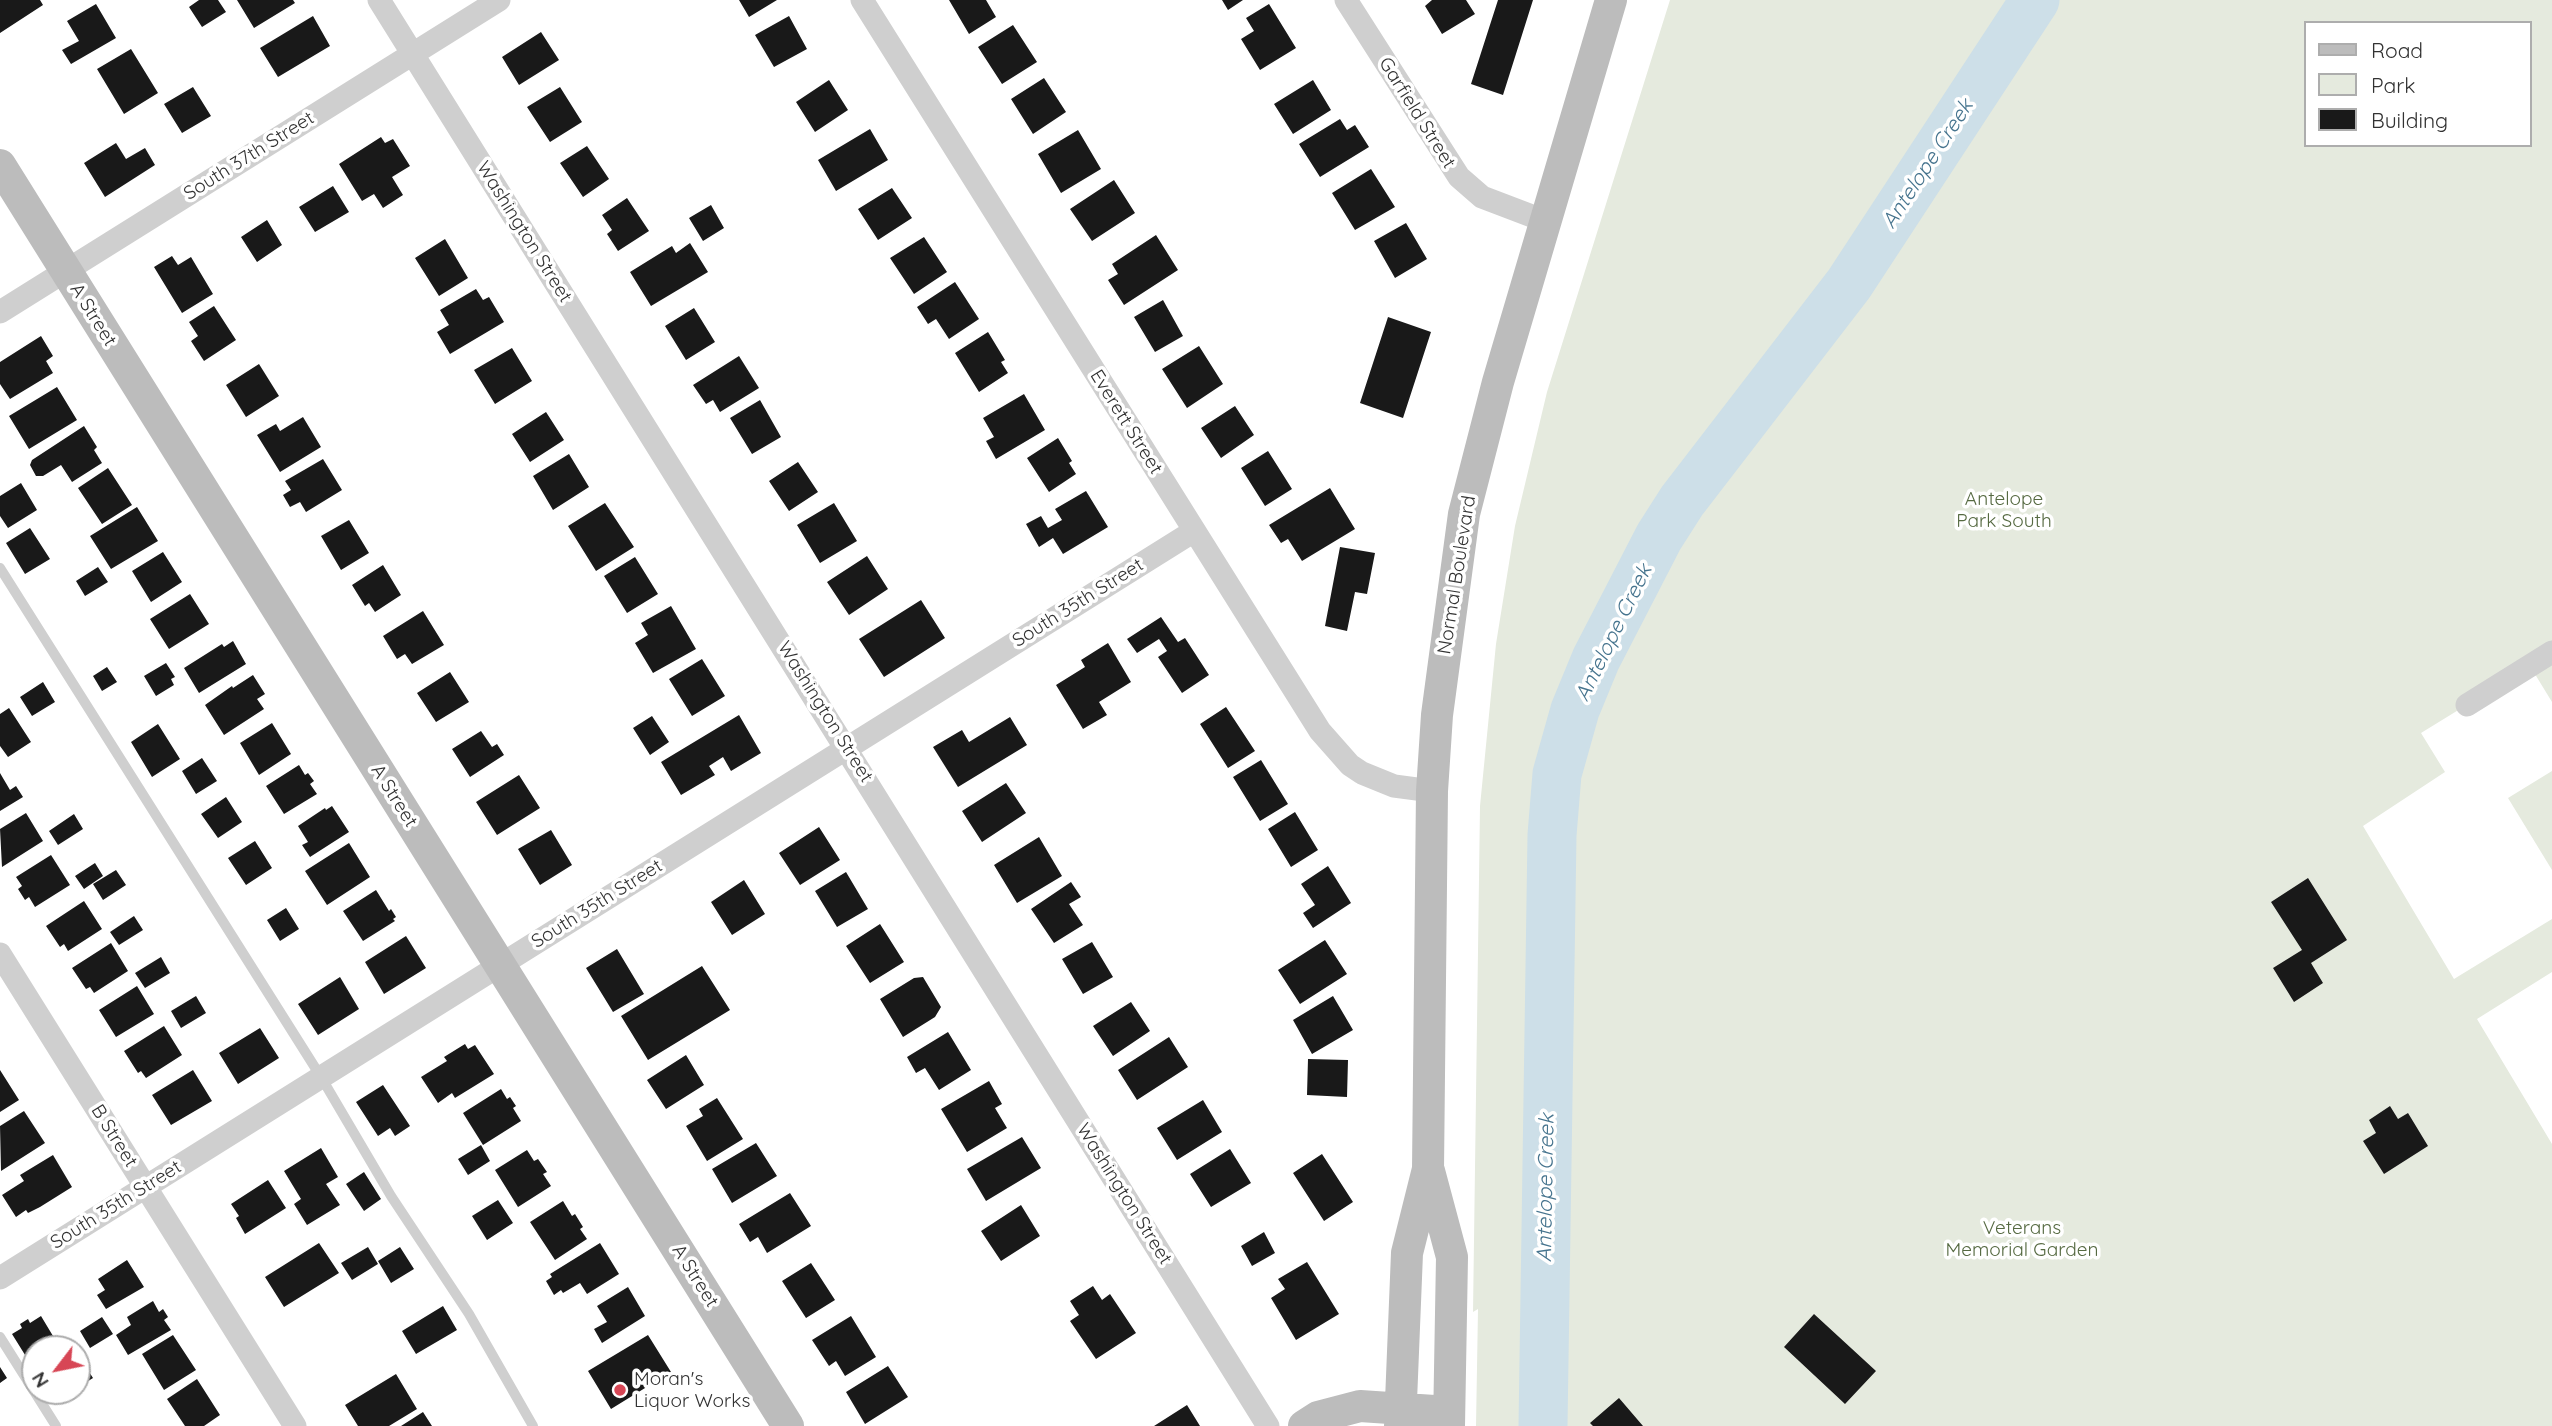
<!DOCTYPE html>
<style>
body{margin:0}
#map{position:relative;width:2552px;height:1426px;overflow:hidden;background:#fff;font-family:Quicksand,sans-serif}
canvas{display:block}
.legend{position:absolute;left:2304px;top:21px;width:228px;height:126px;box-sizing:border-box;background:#fff;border:2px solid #adadad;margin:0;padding:9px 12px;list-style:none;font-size:21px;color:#323232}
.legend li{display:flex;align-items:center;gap:14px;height:35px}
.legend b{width:35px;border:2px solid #adadad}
.north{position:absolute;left:21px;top:1335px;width:70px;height:70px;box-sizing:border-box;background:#fff;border:2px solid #adadad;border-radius:50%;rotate:238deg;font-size:19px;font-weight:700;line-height:28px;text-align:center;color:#323232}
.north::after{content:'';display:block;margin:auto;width:24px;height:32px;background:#d74655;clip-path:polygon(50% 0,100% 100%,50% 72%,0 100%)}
</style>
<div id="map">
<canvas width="2552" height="1426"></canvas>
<ul class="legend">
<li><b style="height:9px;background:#bcbcbc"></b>Road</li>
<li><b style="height:19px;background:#e5eade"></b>Park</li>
<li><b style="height:19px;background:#191919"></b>Building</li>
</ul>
<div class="north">N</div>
</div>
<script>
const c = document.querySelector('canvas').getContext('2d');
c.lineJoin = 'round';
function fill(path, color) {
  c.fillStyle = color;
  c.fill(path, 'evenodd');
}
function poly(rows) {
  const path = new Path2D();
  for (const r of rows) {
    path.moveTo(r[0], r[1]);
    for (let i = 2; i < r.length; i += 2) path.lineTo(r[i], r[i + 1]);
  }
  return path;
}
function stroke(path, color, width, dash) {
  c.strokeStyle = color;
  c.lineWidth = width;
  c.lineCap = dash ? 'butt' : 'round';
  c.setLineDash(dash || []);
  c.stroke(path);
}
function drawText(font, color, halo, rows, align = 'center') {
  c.font = font + ' Quicksand,sans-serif';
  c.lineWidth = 7;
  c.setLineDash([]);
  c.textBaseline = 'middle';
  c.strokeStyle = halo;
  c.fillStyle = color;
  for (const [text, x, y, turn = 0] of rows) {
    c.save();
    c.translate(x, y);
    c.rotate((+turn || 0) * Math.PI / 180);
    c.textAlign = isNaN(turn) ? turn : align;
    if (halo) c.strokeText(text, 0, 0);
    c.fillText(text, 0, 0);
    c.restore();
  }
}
fill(poly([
 [1670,0,2552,0,2552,702,2530,666,2421,733,2445,772,2363,826,2454,979,2552,919,2552,972,2477,1019,2552,1144,2552,1426,1476,1426,1478,1309,1473,1312,1480,806,1496,644,1515,526,1547,392],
 [2305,23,2529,23,2529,145,2305,145],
 [2552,771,2552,870,2508,798]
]), '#e5eade');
stroke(poly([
 [1543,1426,1552,835,1557,774,1575,710,1596,659,1659,537,1682,501,1849,284,2035,0]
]), '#cddfe8', 49);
fill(poly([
 [0,0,40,0,43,5,0,33],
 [199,0,218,0,226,12,202,27,189,7],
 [237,0,293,0,295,3,254,28],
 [739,0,777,0,749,17],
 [949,0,986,0,996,17,969,34],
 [1222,0,1243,0,1228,10],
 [1432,0,1466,0,1475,14,1442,34,1425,6],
 [1498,0,1533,0,1503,95,1471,84],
 [96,4,116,38,71,64,62,50,79,41,67,21],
 [1269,4,1296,48,1260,70,1241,39,1254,31,1246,18],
 [313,16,330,46,278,77,260,48],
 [789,16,807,49,774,67,755,35],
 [1013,25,1037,62,1002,84,978,47],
 [541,32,559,60,519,85,502,57],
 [131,49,158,93,124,114,97,69],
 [1044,78,1066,112,1033,134,1011,99],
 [829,80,848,110,815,132,796,102],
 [1313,80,1331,110,1293,134,1274,104],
 [193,87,211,116,182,133,164,104],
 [560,87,582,122,550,142,527,107],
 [1340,119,1347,130,1355,125,1369,147,1320,177,1299,144],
 [870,129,888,160,836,191,818,160],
 [1078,130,1101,169,1061,193,1038,154],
 [381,137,385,143,393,139,410,166,392,177,403,195,383,208,374,194,362,201,339,164],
 [116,143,126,159,145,148,155,165,105,197,84,163],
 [587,146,609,179,583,197,560,163],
 [1371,169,1395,207,1355,230,1332,193],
 [1114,180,1135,213,1092,241,1070,209],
 [333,186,349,212,315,232,299,207],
 [892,188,912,218,878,240,858,209],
 [627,198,649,231,618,251,607,234,612,230,602,215],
 [711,205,724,228,703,241,689,218],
 [267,220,282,245,257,262,241,237],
 [1406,223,1427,259,1395,278,1374,241],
 [1156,235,1178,270,1124,305,1108,280,1118,274,1112,264],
 [924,237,947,272,914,294,890,258],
 [445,239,468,278,439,296,415,258],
 [690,243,708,272,651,306,630,272,672,246,676,253],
 [172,256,178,265,191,257,213,294,182,313,154,267],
 [955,282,979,319,949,339,936,319,928,324,917,307],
 [476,289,483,300,489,297,504,322,450,354,437,332,449,325,440,310],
 [1163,300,1183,336,1155,352,1134,317],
 [214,306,236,340,204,361,191,341,198,336,189,322],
 [694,308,715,342,686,360,665,326],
 [1388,317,1431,332,1403,418,1360,403],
 [988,332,1005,360,1001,362,1008,373,979,392,955,353],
 [41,336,53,356,46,361,53,373,10,399,0,384,0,362],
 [1199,346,1223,384,1187,408,1162,369],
 [512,348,532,381,495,404,474,370],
 [739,356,759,388,720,412,713,400,706,404,693,385],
 [259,364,279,396,246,417,226,385],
 [57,387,77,420,29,449,9,416],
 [1024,394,1045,430,996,459,986,441,994,437,983,418],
 [760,400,781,437,752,454,730,418],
 [1235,406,1254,435,1221,458,1201,428],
 [546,412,564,440,530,462,512,434],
 [303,417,321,447,280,472,257,435,276,424,280,431],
 [84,426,97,447,94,450,102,463,72,482,61,465,43,476,36,476,30,465,32,460],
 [1058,438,1072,461,1069,463,1076,474,1049,492,1027,458],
 [1268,451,1292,489,1265,506,1241,468],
 [569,454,589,487,553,510,533,476],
 [323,459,342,490,306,512,300,502,290,507,283,495,291,490,285,481],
 [798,462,818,492,789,511,769,481],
 [108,468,132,505,102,524,78,488],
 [21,483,37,510,8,528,0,516,0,496],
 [1330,488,1355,529,1302,561,1288,539,1281,543,1269,525],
 [1086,491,1108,527,1063,554,1053,538,1039,547,1026,524,1041,516,1048,528,1062,520,1055,509],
 [605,503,634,547,596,571,568,526],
 [834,503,857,541,820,563,797,525],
 [137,507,158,541,111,569,90,536],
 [349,520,369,553,341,570,321,536],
 [30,528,50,559,25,574,6,543],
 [1340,547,1375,553,1367,594,1355,592,1347,631,1325,626],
 [163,552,182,582,151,602,132,571],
 [867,556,888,589,849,615,827,582],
 [635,557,658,594,627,613,604,576],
 [383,565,401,595,375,612,369,603,365,606,352,585],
 [98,567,108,582,85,596,76,581],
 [190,594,209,624,169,649,150,619],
 [921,600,945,638,884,677,859,639],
 [671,606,696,649,653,673,635,643,648,635,641,623],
 [423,611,444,645,412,664,405,654,397,659,383,636],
 [1161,617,1178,642,1185,638,1209,675,1182,693,1158,657,1167,651,1159,639,1137,653,1127,639],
 [233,641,246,664,199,693,184,668,222,644,224,647],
 [1108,643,1131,682,1099,702,1107,715,1083,729,1056,685,1085,667,1081,660],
 [702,659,725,696,692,716,669,679],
 [166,663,175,677,171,679,174,685,156,696,144,676],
 [107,667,117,682,102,691,93,676],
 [450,672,469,702,436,722,417,693],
 [253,675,265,694,257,699,264,709,224,735,205,705,232,686,233,688],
 [43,682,55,702,32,716,20,697],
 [1226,707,1255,751,1228,768,1200,724],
 [9,708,31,742,8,757,0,746,0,714],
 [739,715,761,753,731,771,723,757,709,766,715,775,681,795,661,762],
 [652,716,669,742,650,755,633,728],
 [1010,717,1027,745,958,787,933,747,962,730,969,742],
 [272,723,291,754,259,775,240,743],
 [158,724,180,759,152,777,131,742],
 [481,731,492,747,497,744,504,755,470,777,452,749],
 [202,758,217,781,196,794,182,771],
 [1261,760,1288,804,1260,821,1233,777],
 [299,765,305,775,308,773,314,781,310,784,317,794,284,814,266,786],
 [0,773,10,790,16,786,23,797,0,811],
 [519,775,540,808,497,835,476,802],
 [1006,783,1026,813,982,842,962,811],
 [226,797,242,822,218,838,201,814],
 [332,806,349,832,310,857,302,845,308,842,298,826,325,808,326,810],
 [1295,812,1318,850,1291,867,1268,829],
 [26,813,43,841,2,867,0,829],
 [74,814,83,829,58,845,49,831],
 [819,827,840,860,800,885,779,853],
 [551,830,572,865,540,885,518,849],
 [1039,837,1062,876,1017,903,994,865],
 [255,841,272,868,246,885,228,858],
 [349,843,370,877,327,905,305,871],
 [51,855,70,885,35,907,29,897,25,900,18,889,22,886,16,877],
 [95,863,103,876,84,889,75,876],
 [1328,866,1351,903,1313,928,1303,913,1315,905,1301,884],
 [116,870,126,885,103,900,93,884],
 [846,872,868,909,837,927,815,891],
 [2308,878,2347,940,2311,963,2323,983,2294,1002,2273,968,2302,950,2271,902],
 [744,880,765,914,732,935,711,902],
 [1071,882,1081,897,1069,904,1083,925,1054,943,1031,909],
 [376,890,389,911,391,909,396,917,393,919,395,921,363,941,343,911],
 [84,901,102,929,68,951,64,944,60,947,46,926],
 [286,908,299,929,280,941,267,920],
 [134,916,143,930,119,945,110,932],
 [880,924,904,962,870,983,846,946],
 [406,936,426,968,384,994,365,962],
 [1325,940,1347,974,1300,1004,1278,970],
 [1092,942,1113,977,1083,994,1062,959],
 [111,943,128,971,94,993,90,987,86,989,72,968],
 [617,949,644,994,613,1012,586,968],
 [161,957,170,973,145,988,135,973],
 [702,966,730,1010,648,1060,621,1016],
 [340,977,359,1009,318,1035,298,1004],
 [923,977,941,1007,935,1017,903,1037,880,999,914,978],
 [137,986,154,1014,116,1037,99,1010],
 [196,996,206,1013,181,1028,171,1011],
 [1333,996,1353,1030,1312,1054,1293,1020],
 [1131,1002,1150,1031,1113,1056,1093,1026],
 [164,1026,182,1055,146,1078,141,1071,138,1073,124,1051],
 [260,1028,279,1058,238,1084,219,1053],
 [948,1032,971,1070,939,1090,925,1068,916,1073,907,1057],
 [1169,1037,1188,1067,1137,1100,1118,1070],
 [465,1044,468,1049,475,1045,494,1074,455,1098,452,1093,438,1103,421,1077,447,1061,444,1057],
 [686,1055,704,1085,666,1109,647,1080],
 [1308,1059,1348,1060,1347,1097,1307,1095],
 [0,1070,19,1100,0,1112],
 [193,1070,212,1101,171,1125,152,1095],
 [989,1081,1002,1104,995,1108,1007,1128,967,1152,941,1109],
 [383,1085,410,1126,395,1136,390,1128,378,1136,356,1102],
 [501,1089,507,1099,510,1097,516,1106,513,1108,521,1121,483,1145,463,1113],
 [717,1098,743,1139,707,1161,686,1126,703,1116,699,1109],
 [1203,1100,1222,1132,1177,1160,1157,1128],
 [2390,1106,2398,1119,2408,1113,2428,1146,2384,1174,2363,1141,2376,1133,2369,1120],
 [24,1111,45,1143,1,1171,0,1126],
 [1022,1137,1041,1168,986,1201,967,1169],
 [756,1143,777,1176,732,1203,712,1169],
 [481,1145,490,1161,468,1175,458,1159],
 [321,1148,338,1177,326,1184,340,1205,307,1225,294,1204,301,1199,284,1171],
 [1230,1149,1251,1183,1211,1207,1190,1174],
 [527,1150,534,1161,538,1159,547,1172,543,1174,551,1186,518,1207,495,1170],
 [1322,1154,1353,1202,1324,1221,1293,1173],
 [53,1155,72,1187,40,1207,28,1213,26,1210,16,1217,2,1195,24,1181,20,1175],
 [364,1172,381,1199,364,1211,346,1184],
 [268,1180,286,1208,245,1234,236,1218,239,1216,231,1204],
 [790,1193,811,1226,767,1253,758,1237,750,1242,739,1224],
 [498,1200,513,1223,487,1240,472,1216],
 [563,1201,572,1216,575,1214,583,1227,580,1229,587,1239,555,1260,530,1222],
 [1021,1205,1040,1236,1001,1261,981,1231],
 [1264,1232,1275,1253,1252,1266,1241,1246],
 [319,1243,339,1273,284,1307,265,1277],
 [600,1243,619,1274,587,1294,580,1283,563,1293,561,1290,554,1295,546,1281,552,1277,550,1274],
 [368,1247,378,1264,352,1280,341,1263],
 [400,1247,414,1269,391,1283,378,1261],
 [127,1260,144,1287,106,1309,97,1295,105,1290,98,1279],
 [1307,1262,1339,1314,1296,1340,1271,1298,1285,1289,1278,1279],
 [811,1263,835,1300,806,1318,782,1281],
 [1093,1286,1102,1300,1110,1294,1136,1333,1096,1359,1070,1321,1079,1315,1070,1301],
 [628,1287,645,1316,602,1343,594,1329,607,1322,597,1306],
 [153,1301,159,1312,163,1309,168,1317,164,1320,171,1330,128,1355,116,1335,131,1325,127,1317],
 [443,1306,457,1330,416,1354,402,1331],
 [1814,1314,1876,1371,1845,1404,1784,1347],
 [41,1316,56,1341,53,1343,56,1349,35,1349,35,1371,12,1334,22,1328,20,1324,28,1319,30,1323],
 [851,1316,876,1357,845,1376,836,1361,829,1366,812,1340],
 [102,1317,113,1334,90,1348,80,1331],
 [173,1335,196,1370,164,1390,142,1354],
 [648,1335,671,1372,611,1409,588,1371],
 [77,1353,93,1378,77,1388],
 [888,1366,908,1397,865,1424,846,1392],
 [0,1367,7,1378,0,1383],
 [396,1374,417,1409,389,1426,358,1426,345,1405],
 [197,1379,220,1415,204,1426,185,1426,167,1399],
 [1619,1398,1643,1426,1593,1426,1590,1423],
 [1187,1405,1200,1426,1154,1426],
 [423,1412,432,1426,401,1426]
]), '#191919');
stroke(poly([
 [0,568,321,1077,391,1196,469,1314,533,1426],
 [0,1337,56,1426]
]), '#cfcfcf', 10);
stroke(poly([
 [379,0,1268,1426],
 [862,0,1320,731,1350,765,1362,773,1394,786,1432,791],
 [1346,0,1459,177,1482,197,1545,221],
 [0,312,499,0],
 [2467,705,2552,652],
 [0,954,295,1426],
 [0,1278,1194,531]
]), '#cfcfcf', 23);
stroke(poly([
 [0,165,788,1426],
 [1429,1171,1452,1257,1449,1426],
 [1304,1426,1318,1417,1360,1406,1449,1412],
 [1400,1426,1407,1253,1428,1169,1432,791,1437,715,1464,514,1498,382,1611,0]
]), '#bcbcbc', 32);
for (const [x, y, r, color] of [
 [620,1390,7,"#d74655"]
]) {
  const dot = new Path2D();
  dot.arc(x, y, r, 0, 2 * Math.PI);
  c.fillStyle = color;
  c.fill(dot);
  stroke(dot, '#fff', 2.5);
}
drawText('19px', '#323232', '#fff', [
 ["Garfield Street",1417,113,58],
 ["South 37th Street",249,156,-32],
 ["Washington Street",524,232,58],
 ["A Street",93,315,58],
 ["Everett Street",1126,422,58],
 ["Normal Boulevard",1457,575,-81],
 ["South 35th Street",1078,603,-32],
 ["Washington Street",825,712,58],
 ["A Street",394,796,58],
 ["South 35th Street",597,904,-32],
 ["B Street",114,1136,58],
 ["Washington Street",1124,1194,58],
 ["South 35th Street",116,1205,-32],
 ["A Street",695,1276,58]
]);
drawText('19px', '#566a42', '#fff', [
 ["Antelope",2004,499],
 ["Park South",2004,521],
 ["Veterans",2022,1228],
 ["Memorial Garden",2022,1250]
]);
drawText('19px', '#323232', '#fff', [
 ["Moran's",634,1379],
 ["Liquor Works",634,1401]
], 'left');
drawText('italic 21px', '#46748e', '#fff', [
 ["Antelope Creek",1928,164,-57],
 ["Antelope Creek",1614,633,-64],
 ["Antelope Creek",1546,1188,-89]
]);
</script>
